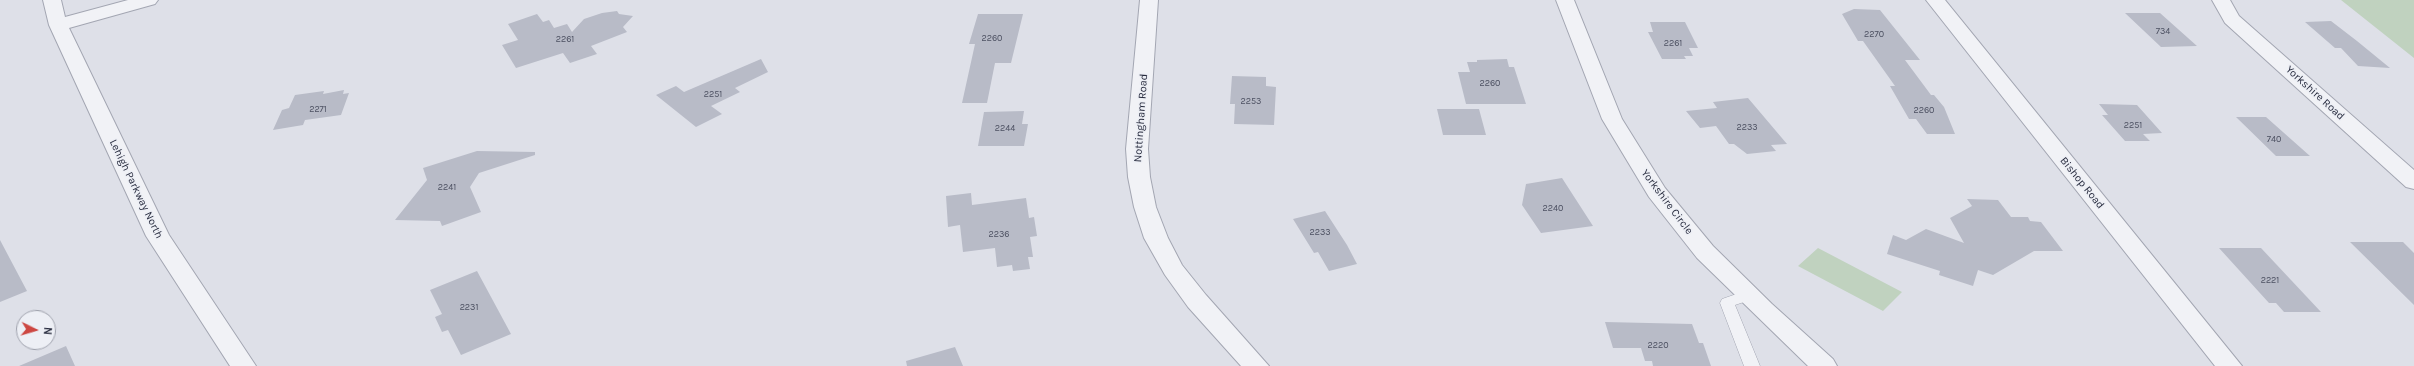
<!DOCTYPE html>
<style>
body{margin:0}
#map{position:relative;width:2414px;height:366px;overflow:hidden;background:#dee0e8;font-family:Karla,sans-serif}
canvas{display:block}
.north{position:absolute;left:16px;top:310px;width:40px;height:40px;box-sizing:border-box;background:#edeff5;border:1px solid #9ea1ac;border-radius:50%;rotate:95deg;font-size:11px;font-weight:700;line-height:16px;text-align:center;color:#272b3e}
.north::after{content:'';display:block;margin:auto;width:14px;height:18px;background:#cd4742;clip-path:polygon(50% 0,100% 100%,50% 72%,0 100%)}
</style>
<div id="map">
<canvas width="2414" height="366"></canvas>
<div class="north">N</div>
</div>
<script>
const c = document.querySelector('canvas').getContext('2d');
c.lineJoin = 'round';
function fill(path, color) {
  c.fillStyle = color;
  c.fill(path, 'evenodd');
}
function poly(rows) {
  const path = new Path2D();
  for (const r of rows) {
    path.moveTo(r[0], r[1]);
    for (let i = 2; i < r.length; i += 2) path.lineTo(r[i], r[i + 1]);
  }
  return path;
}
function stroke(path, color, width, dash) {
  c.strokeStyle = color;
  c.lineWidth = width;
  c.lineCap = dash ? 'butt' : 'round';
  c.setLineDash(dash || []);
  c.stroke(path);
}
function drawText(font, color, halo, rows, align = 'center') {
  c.font = font + ' Karla,sans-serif';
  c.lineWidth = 3;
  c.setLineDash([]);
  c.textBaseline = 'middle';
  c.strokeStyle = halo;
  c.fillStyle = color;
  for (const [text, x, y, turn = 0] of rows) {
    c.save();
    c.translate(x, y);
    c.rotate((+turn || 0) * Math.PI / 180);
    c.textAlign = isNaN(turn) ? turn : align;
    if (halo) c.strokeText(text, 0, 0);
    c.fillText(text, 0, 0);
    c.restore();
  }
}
fill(poly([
 [2341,0,2414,0,2414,58],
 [1818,248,1902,292,1883,311,1798,266]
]), '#c0d2bf');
fill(poly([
 [1854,9,1880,10,1920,60,1905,60,1931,95,1934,95,1944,107,1955,134,1927,134,1916,119,1909,119,1890,86,1895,86,1863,41,1858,41,1842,14],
 [617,11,619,14,633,16,623,27,627,32,591,46,597,54,570,63,563,53,516,68,502,45,518,40,508,24,537,14,543,22,549,20,554,28,567,24,572,32,584,19,602,13],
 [2125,13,2160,13,2197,46,2161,47],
 [978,14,1023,14,1011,63,995,63,987,103,962,103,975,44,969,44],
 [2331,21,2357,41,2390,68,2358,66,2341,48,2335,48,2305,22],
 [1650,22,1685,22,1698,48,1689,48,1693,56,1684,56,1686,59,1662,59,1648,32,1653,32],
 [761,59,768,72,735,88,740,92,711,106,722,114,696,127,656,95,676,86,684,92],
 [1507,59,1509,67,1514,67,1526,104,1466,104,1458,72,1470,72,1467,62,1477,62,1477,60],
 [1232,76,1266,77,1266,86,1276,87,1274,125,1234,124,1235,104,1230,104],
 [344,90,343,94,349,93,341,115,305,120,303,125,273,130,282,110,289,108,295,95,324,91,323,94],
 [1748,98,1787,144,1771,145,1776,151,1747,154,1734,144,1729,144,1716,126,1700,128,1686,111,1717,108,1713,102],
 [2099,104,2137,105,2162,133,2143,134,2150,141,2125,141,2102,115,2108,115],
 [1437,109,1479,109,1486,135,1443,135],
 [1024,111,1022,124,1028,124,1024,146,978,146,984,112],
 [2236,117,2266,117,2310,156,2276,156],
 [477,151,535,152,535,155,479,173,470,187,481,212,442,226,440,221,395,220,427,180,423,168],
 [1562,178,1593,226,1541,233,1522,205,1526,184],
 [971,193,972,205,1026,198,1029,218,1034,217,1037,236,1030,237,1033,257,1028,257,1030,269,1013,271,1012,265,997,267,995,248,963,252,960,225,948,227,946,196],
 [1967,199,1998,200,2011,217,2028,217,2030,221,2041,222,2063,251,2034,251,1993,275,1978,270,1973,286,1939,275,1940,271,1887,254,1893,235,1906,240,1926,229,1964,243,1950,218,1972,206],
 [1325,211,1347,245,1357,264,1329,271,1318,252,1314,253,1293,219],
 [0,240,27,291,0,302],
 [2350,242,2403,242,2414,253,2414,305],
 [2219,248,2261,248,2321,312,2284,312,2276,303,2269,303],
 [477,271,511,334,461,355,448,330,442,332,435,317,442,314,430,290],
 [1605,322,1692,324,1699,343,1703,343,1711,366,1653,366,1652,361,1645,361,1641,348,1613,348],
 [66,346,75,366,19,366],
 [955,347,963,366,907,366,906,361]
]), '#b8bbc7');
const service = poly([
 [1748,290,1753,291,1755,295,1753,299,1735,305,1760,366,1744,366,1720,303,1722,299,1748,290]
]);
const minor = poly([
 [43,0,61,0,65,17,128,0,158,0,155,4,69,28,169,235,256,366,230,366,146,236,49,25,43,0],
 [1140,0,1158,0,1148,149,1150,177,1156,207,1168,238,1182,265,1206,295,1269,366,1241,366,1188,307,1165,275,1144,238,1134,207,1128,177,1126,149,1140,0],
 [1556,0,1574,0,1622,119,1665,188,1713,246,1772,304,1833,359,1837,366,1808,366,1697,258,1649,197,1602,119,1556,0],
 [1926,0,1945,0,2242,366,2215,366,1926,0],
 [2212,0,2230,0,2239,16,2414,170,2414,189,2406,187,2225,23,2212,0]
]);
stroke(service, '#a3a6b2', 1);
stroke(minor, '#a3a6b2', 2);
fill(service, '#f1f2f6');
fill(minor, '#f1f2f6');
drawText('9px', '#4b4f60', null, [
 ["734",2163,31],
 ["2270",1874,34],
 ["2260",992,38],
 ["2261",565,39],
 ["2261",1673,43],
 ["2260",1490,83],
 ["2251",713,94],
 ["2253",1251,101],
 ["2271",318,109],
 ["2260",1924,110],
 ["2251",2133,125],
 ["2233",1747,127],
 ["2244",1005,128],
 ["740",2274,139],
 ["2241",447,187],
 ["2240",1553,208],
 ["2233",1320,232],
 ["2236",999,234],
 ["2221",2270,280],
 ["2231",469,307],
 ["2220",1658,345]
]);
drawText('11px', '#272b3e', '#edeff5', [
 ["Yorkshire Road",2315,93,42],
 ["Nottingham Road",1141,118,-86],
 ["Bishop Road",2082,183,51],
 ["Lehigh Parkway North",136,189,64],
 ["Yorkshire Circle",1667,202,53]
]);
</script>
